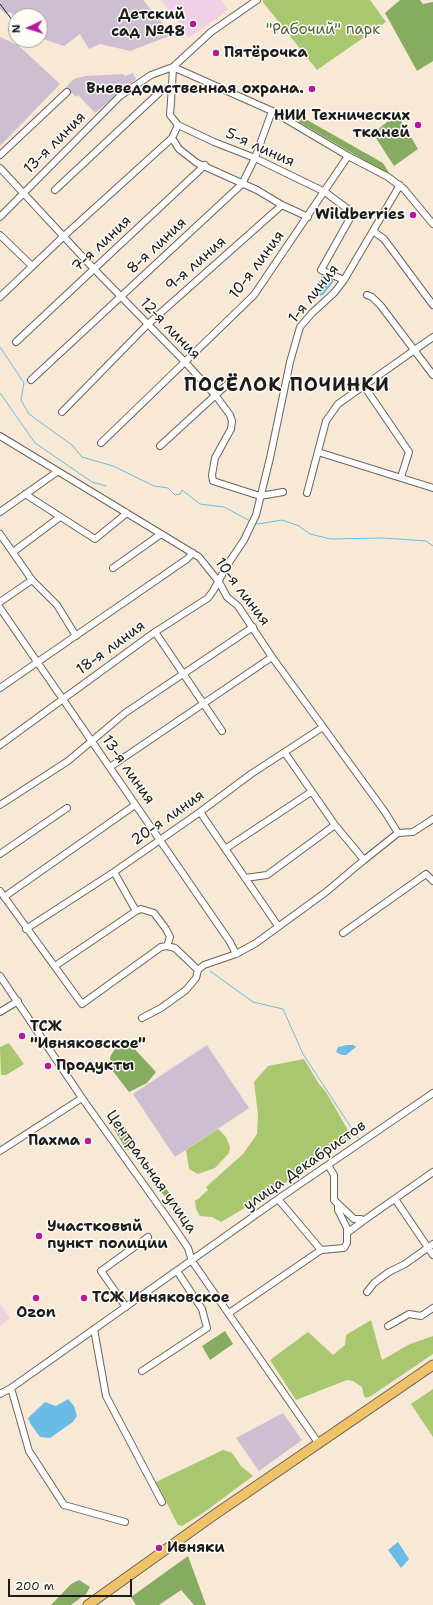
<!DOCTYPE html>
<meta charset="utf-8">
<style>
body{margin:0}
#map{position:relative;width:433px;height:1605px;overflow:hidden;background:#f7e9d5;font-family:"Shantell Sans",sans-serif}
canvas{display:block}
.north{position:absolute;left:8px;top:8px;width:40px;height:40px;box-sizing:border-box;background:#fdfcf7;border:1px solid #a3a29f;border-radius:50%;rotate:266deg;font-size:11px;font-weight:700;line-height:16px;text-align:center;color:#1c1c1c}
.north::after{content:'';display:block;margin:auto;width:14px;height:18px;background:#b5179e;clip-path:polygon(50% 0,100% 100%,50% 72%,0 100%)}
.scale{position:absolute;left:8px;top:1579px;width:124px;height:18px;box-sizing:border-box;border:2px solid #1c1c1c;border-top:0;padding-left:5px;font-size:12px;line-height:14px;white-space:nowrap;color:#1c1c1c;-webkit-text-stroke:3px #fdfcf7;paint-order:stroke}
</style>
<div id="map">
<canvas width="433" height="1605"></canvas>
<div class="north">N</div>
<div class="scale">200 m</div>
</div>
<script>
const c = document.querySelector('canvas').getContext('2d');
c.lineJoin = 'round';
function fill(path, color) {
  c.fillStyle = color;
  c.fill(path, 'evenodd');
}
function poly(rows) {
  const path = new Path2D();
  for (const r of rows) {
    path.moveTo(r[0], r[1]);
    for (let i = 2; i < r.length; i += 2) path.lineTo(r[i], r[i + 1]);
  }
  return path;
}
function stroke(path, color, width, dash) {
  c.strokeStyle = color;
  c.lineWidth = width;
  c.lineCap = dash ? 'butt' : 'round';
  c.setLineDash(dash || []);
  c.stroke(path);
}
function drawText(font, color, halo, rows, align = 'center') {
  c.font = font + ' "Shantell Sans",sans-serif';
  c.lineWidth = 3;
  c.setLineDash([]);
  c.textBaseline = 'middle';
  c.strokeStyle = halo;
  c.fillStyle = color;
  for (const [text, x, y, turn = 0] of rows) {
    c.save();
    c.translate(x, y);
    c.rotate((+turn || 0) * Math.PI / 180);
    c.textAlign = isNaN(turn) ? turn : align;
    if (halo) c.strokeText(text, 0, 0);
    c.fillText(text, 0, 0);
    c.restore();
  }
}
fill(poly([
 [164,0,221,0,228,10,189,38,162,1],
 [0,1303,10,1318,0,1326]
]), '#f0d0e4');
fill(poly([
 [0,0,143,0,172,35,130,51,100,44,89,49,80,34,64,46,40,38,40,16,16,16,16,18,10,12,5,13,0,9],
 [0,37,18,45,60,84,0,146],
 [133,73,136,79,95,113,78,95,76,97,66,87,74,79,85,76,123,74,125,76],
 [207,1045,249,1108,175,1157,133,1094],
 [283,1413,302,1440,259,1471,236,1438]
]), '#cebed1');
fill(poly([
 [264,0,370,0,386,22,317,70,262,1],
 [9,1043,24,1064,6,1075,1,1075,0,1047],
 [304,1059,319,1084,326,1092,352,1137,304,1168,282,1186,221,1222,212,1217,200,1216,196,1209,195,1200,198,1199,208,1190,206,1187,243,1154,257,1134,258,1115,254,1082,268,1066],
 [218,1129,226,1137,230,1147,229,1153,215,1168,198,1174,189,1169,186,1150],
 [371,1320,382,1360,410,1344,433,1336,433,1354,371,1396,366,1398,364,1396,362,1387,353,1381,347,1380,296,1400,270,1360,308,1332,333,1355,345,1345,346,1335],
 [433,1389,433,1437,411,1404],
 [223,1450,232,1453,241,1466,253,1476,203,1513,182,1526,178,1525,156,1482]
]), '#a9c76f');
fill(poly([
 [400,0,420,0,423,4,433,2,433,61,417,71,385,13],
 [293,112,383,163,391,176,289,116],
 [397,114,418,149,394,166,374,135,377,130],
 [121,1039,129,1043,156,1072,147,1083,129,1092,112,1070,110,1057],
 [118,1119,134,1139,135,1145,128,1150,125,1147,112,1126],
 [152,1172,159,1179,185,1215,180,1213,154,1184,149,1175],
 [225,1331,233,1344,210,1360,202,1346],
 [188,1556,206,1605,194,1605,181,1590,159,1605,136,1605,131,1597],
 [79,1580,90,1587,86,1594,71,1605,51,1605,71,1584]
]), '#86ac62');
fill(poly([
 [323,274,334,281,323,295,317,296,314,290],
 [347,1045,353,1045,356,1047,346,1055,342,1055,336,1052,338,1047],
 [68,1399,74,1406,77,1416,73,1422,50,1438,40,1437,30,1423,28,1418,45,1402,56,1406],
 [398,1542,409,1559,401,1568,388,1550]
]), '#6abce6');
stroke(poly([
 [0,347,24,383,21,400,29,414,72,445,82,457,113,466,154,486,168,488,175,495,180,494,182,490,200,504,224,507,250,521],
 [0,393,35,443,92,482,106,486],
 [255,522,258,524,282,520,299,526,310,534,331,539,382,538,413,540,426,541,433,546],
 [210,971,253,1002,283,1009,303,1054,358,1138]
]), '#6abce6', 1);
const minor = poly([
 [173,67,272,111,348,156,388,177,404,189,433,224],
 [172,87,170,115,178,125,172,138,179,149,197,163,257,190,282,205,308,217],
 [178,125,214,142,255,158,325,192,353,213,321,270,344,280],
 [0,155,67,92],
 [0,168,94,269,185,362,216,396,230,415,232,421,231,429,215,458,212,475,213,481,260,496,283,492],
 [55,190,162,90,172,87,173,67],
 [0,217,120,96,151,75,173,67,211,32,257,0],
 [373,231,384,239,433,305],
 [0,235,32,266],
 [367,295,372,297,381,306,433,375],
 [0,297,64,236,172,138],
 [16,342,205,165],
 [31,380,242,184,255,158,272,111],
 [364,386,409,452,401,477],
 [62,412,148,324,282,205],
 [0,436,199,557,219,582,227,597,238,606,272,657,385,812,398,833],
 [101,443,254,295,348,156],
 [160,446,232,380],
 [318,452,433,488],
 [307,493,326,421,338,404,433,337],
 [25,494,95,539,127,513],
 [0,512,57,472],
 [0,534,32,580,57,605,76,636],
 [13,552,60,517],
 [113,568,161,534],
 [0,602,32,580],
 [0,608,230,942,236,954,204,965,198,970,196,978,186,990,161,1008,142,1018],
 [155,632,222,731],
 [0,688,187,559,193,553],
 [0,745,155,632,208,598,213,591,228,564,244,540,256,515,270,458,290,362,300,327,312,313,334,293,344,280,400,185],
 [285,753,335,825,364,860],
 [110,767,272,657],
 [0,805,68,761,125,713,253,627],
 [200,812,278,926],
 [225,849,311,792],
 [0,854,67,808],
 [114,872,136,911,141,909,154,913,166,929,170,937,167,946,175,948,198,970],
 [245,878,267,875,335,825],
 [0,891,82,1004,161,947,167,946],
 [4,897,135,805],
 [26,929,114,872,200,812,251,774,323,727],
 [343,933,426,874,433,881],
 [236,954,256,943,326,892,364,860,398,833,413,832,433,819],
 [55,966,136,911],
 [0,976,82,1098,169,1220,188,1248,192,1261,319,1444],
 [0,1012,18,1001],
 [0,1151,82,1098],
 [328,1165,334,1175,334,1200,354,1219,361,1219,363,1221,433,1172],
 [278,1199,321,1250,344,1248,347,1243,347,1233,363,1221],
 [395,1199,433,1255],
 [338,1204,338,1210,347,1228,347,1233],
 [367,1292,374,1283,389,1272,405,1264,433,1244],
 [126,1307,101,1271,148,1237],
 [229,1313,321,1250],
 [388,1326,409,1314,421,1316,433,1308],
 [94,1329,106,1396,162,1502],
 [142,1371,207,1328,202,1309,177,1271],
 [11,1388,29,1451,64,1505,125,1522],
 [0,1394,11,1388,278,1199,433,1093]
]);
const highway = poly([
 [88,1605,214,1515,433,1365]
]);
stroke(minor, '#69645d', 8);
stroke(highway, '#69645d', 11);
stroke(minor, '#fff', 6);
stroke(highway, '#f0c369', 9);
stroke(poly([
 [0,4,16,25]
]), '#1c1c1c', 1);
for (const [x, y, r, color] of [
 [193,24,4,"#b5179e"],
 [216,53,4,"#b5179e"],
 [312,89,4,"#b5179e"],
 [418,125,4,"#b5179e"],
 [413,215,4,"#b5179e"],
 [22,1036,4,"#b5179e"],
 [48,1066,4,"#b5179e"],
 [88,1141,4,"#b5179e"],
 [39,1236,4,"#b5179e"],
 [36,1298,4,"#b5179e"],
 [84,1298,4,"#b5179e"],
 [159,1548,4,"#b5179e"]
]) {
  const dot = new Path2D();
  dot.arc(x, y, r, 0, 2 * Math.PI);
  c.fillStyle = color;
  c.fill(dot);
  stroke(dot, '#fdfcf7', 1.5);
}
drawText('bold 15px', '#1c1c1c', '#fdfcf7', [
 ["Детский",185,15,"right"],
 ["сад №48",185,32,"right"],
 ["Пятёрочка",224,53],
 ["Вневедомственная охрана.",304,89,"right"],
 ["НИИ Технических",410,116,"right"],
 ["тканей",410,133,"right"],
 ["Wildberries",405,215,"right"],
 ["ТСЖ",30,1027],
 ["\"Ивняковское\"",30,1044],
 ["Продукты",56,1066],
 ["Пахма",80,1141,"right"],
 ["Участковый",47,1227],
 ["пункт полиции",47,1244],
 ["ТСЖ Ивняковское",92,1298],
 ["Ozon",36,1313,"center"],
 ["Ивняки",167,1548]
], 'left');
drawText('15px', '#54603d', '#fdfcf7', [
 ["\"Рабочий\" парк",323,30]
]);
drawText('15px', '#1c1c1c', '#fdfcf7', [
 ["13-я линия",55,143,-45],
 ["5-я линия",260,148,24],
 ["7-я линия",102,244,-43],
 ["8-я линия",157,246,-43],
 ["9-я линия",196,264,-41],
 ["10-я линия",257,265,-53],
 ["1-я линия",314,294,-51],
 ["12-я линия",170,329,46],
 ["10-я линия",242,592,53],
 ["18-я линия",111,648,-36],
 ["13-я линия",128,770,55],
 ["20-я линия",168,818,-35],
 ["улица Декабристов",305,1166,-35],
 ["Центральная улица",151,1172,55]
]);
c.letterSpacing = '1px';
drawText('bold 19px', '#1c1c1c', '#fdfcf7', [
 ["ПОСЁЛОК ПОЧИНКИ",287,386]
]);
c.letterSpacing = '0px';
</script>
